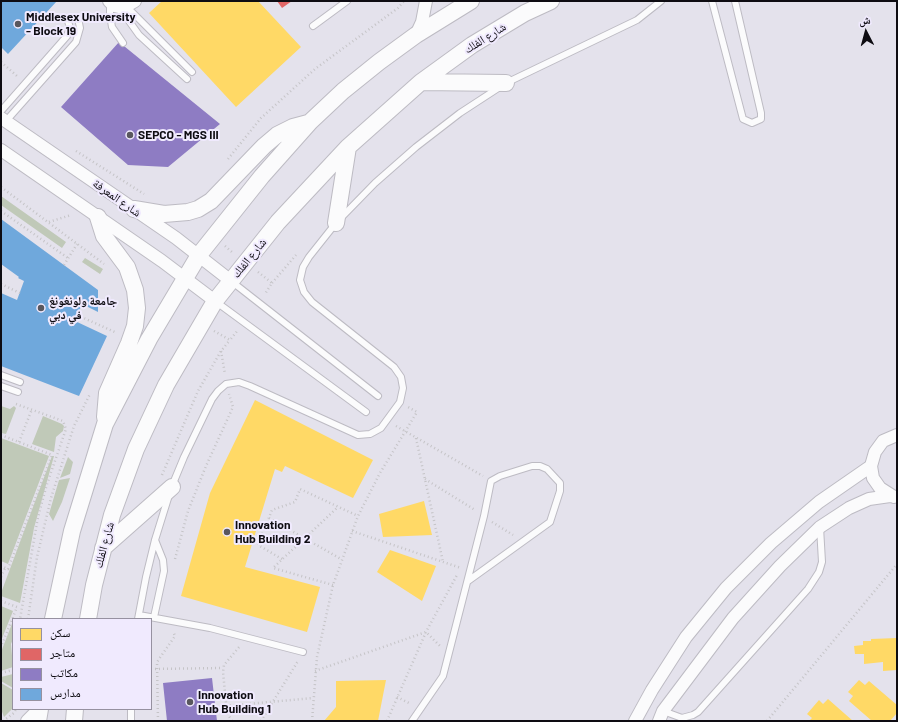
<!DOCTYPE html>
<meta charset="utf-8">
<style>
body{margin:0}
#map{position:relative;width:898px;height:722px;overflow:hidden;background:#e4e2ec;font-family:Barlow,"Noto Naskh Arabic",sans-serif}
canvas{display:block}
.frame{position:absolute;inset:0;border:2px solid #0e0c12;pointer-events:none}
.legend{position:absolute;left:12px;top:618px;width:140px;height:92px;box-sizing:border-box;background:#f0eafe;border:1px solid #9691a0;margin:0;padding:5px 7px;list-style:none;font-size:12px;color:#0e0c12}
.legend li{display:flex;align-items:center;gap:8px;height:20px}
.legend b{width:20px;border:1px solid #9691a0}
.north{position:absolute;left:846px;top:12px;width:40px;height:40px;-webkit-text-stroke:3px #f0eafe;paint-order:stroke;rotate:354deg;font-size:11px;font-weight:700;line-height:16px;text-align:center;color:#0e0c12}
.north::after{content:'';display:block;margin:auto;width:14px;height:18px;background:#0e0c12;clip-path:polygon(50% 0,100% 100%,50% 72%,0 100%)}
</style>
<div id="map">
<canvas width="898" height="722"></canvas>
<div class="frame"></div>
<ul class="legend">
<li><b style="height:11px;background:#ffd966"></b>سكن</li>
<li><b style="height:11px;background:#e06666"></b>متاجر</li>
<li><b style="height:11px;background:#8e7cc3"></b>مكاتب</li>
<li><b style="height:11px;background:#6fa8dc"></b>مدارس</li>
</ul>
<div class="north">ش</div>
</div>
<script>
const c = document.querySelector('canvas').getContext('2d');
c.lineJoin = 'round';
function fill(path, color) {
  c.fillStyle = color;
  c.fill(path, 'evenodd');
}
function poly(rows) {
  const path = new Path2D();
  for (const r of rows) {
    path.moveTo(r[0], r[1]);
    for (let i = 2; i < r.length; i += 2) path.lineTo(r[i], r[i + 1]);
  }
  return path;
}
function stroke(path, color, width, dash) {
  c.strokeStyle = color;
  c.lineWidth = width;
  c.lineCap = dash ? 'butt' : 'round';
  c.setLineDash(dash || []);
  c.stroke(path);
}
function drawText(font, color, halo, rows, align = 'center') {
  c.font = font + ' Barlow,"Noto Naskh Arabic",sans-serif';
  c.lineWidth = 4;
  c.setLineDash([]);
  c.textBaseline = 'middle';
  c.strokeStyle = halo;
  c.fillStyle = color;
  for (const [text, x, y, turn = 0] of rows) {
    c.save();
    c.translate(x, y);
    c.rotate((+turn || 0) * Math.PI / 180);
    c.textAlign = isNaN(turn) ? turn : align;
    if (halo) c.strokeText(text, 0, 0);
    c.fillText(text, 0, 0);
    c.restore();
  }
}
fill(poly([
 [1,196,66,242,62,248,1,205],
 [85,258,103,269,100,274,82,262],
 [1,406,10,409,14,406,16,408,6,434,1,433],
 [43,416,62,424,64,426,63,431,56,437,54,452,32,444],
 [1,438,49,456,8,564,1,561],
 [52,456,54,456,34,528,20,603,1,596,1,593],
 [68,457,73,462,70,474,60,478],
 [70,478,62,502,53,521,49,514,59,480],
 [1,606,13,611,1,641],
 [13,621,13,639,11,644,13,667,1,671,1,652],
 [13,674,13,688,1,681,1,677],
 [1,683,13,690,13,708,4,717,1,709]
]), '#c0c9b8');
fill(poly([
 [162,1,258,1,301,47,236,107,149,13],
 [255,400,373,460,353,498,285,466,282,472,275,469,245,567,320,587,307,632,181,596,210,493],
 [424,501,432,535,383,537,379,514],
 [390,550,436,566,422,601,377,572],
 [897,638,897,670,883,671,883,662,864,664,864,654,855,654,854,646,863,645,863,641,871,641,871,639],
 [386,680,378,721,324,721,336,707,336,681],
 [859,680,865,685,869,681,897,705,897,713,890,721,872,721,849,701,853,696,848,692],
 [828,699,853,721,809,721,812,718,807,714,819,700,823,704]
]), '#ffd966');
fill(poly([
 [277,1,292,1,282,8]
]), '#e06666');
fill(poly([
 [119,42,220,124,168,167,128,165,61,107],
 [212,678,217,721,167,721,163,683]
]), '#8e7cc3');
fill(poly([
 [1,1,57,1,8,54,1,47],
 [1,219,98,290,98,312,82,304,75,321,107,336,79,396,1,366,1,293,17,300,24,281,18,278,19,277,1,264]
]), '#6fa8dc');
const service = poly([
 [712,1,743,119,752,123,761,119,761,113,735,1],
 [110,2,110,15,112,27,123,43],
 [119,7,139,35,187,79],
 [127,7,192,72],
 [313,26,347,1],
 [1,111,67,36,70,28,68,21],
 [6,121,76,42,80,28,78,18],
 [231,281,378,396],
 [215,301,366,412],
 [1,375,20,382],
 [1,386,18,392],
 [172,486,184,457,212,399,218,391,226,384,239,382,250,386,358,435,370,434,381,428,400,402,403,388,401,377,394,367,312,302,304,292,300,280,303,267,309,257,336,223,375,183,416,147,460,113,506,83,637,20,661,1],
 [139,615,210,628,303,652],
 [154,617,164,571,163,560,155,540],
 [138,619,146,577,155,540,169,495],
 [663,711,682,718,693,715,698,712,808,589,819,572,822,562,820,527],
 [131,721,131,709],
 [412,721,443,676,484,516,491,481,500,476,532,466,540,466,547,469,560,483,560,491,550,522,468,581]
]);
const minor = poly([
 [109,1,114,6,123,8,135,1],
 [416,35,422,22,426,1],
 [1,118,176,238,231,281],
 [1,150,162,261,215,301],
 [894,497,880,488,873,478,871,466,875,452,883,441,897,435],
 [27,721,39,709],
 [635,721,652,690,686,637,726,588,771,543,819,502,871,466],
 [659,721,663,711,733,618,780,566,820,527,849,508,869,499,890,496]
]);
const tertiary = poly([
 [421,82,506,83],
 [134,209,164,214,188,212,198,209,211,201,264,146,277,135,293,127,308,123],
 [98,217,104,236,127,267,135,290,137,308,135,326,129,343,107,393,105,417],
 [336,223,348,147],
 [103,548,172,487],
 [53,619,72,531,105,424,149,339,199,255,262,176,310,122,343,91,379,62,416,35,471,1],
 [88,619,94,585,112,515,136,449,166,385,215,301,278,222,348,147,421,82,472,45,525,13,551,1],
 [38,721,40,709],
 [74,721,75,709]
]);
stroke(service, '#bdbbc3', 8);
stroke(minor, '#bdbbc3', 14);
stroke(tertiary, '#bdbbc3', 18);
stroke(poly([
 [1,62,17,76],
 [76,151,144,194],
 [228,159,261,118,315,69,398,8,404,1],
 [1,187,104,264],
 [1,211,68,258],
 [49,222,71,215],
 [225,246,233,253],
 [64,265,77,244],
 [258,272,272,283,265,294],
 [272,283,296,255],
 [1,284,20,293],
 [77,315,117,333],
 [214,331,230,340,238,330],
 [221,351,225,374],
 [16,404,63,421,66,429,47,484,38,517,20,619],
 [396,426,483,476],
 [1,435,52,455,8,569,1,566],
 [416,438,443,562],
 [19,442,32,409],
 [162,475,198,391,221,351,230,340],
 [425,479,475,510],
 [269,518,341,559],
 [492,522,513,535],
 [352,531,461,568],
 [175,559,188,511,206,466,233,407,229,394],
 [282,559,258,545,272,510,295,502,300,489,358,516],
 [1,577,5,568],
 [333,585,273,568,338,507],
 [1,601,17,607,1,647],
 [28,619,37,557,51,498,74,426,90,394],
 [151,669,223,668],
 [315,671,426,632,440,646],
 [1,673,13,670],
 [397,697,411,704],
 [226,706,313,698],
 [3,721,14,713,16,709],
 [158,721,157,662,175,636,173,631],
 [232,721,227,713,223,672,224,665,240,646],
 [261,721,298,661],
 [312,721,317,657,333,585,358,516,380,473,417,412,408,407],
 [387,721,426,632,457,575],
 [767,721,897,564]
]), '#c5c4c7', 2.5, [1, 3]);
stroke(service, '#fbfbfc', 6);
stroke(minor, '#fbfbfc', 12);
stroke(tertiary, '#fbfbfc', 16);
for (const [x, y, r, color] of [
 [18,24,4,"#59575e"],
 [130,135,4,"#59575e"],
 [41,308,4,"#59575e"],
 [227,532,4,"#59575e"],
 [190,702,4,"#59575e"]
]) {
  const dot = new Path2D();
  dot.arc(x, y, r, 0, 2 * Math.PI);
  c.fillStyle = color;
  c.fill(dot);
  stroke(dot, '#f0eafe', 1.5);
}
drawText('bold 12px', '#0e0c12', '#f0eafe', [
 ["Middlesex University",26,17],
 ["- Block 19",26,31],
 ["SEPCO - MGS III",138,135],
 ["جامعة ولونغونغ",49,301],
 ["في دبي",49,315],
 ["Innovation",235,525],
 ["Hub Building 2",235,539],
 ["Innovation",198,695],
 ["Hub Building 1",198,709]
], 'left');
drawText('12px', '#0e0c12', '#f0eafe', [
 ["شارع الفلك",485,38,-32],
 ["شارع المعرفة",117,198,35],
 ["شارع الفلك",249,258,-51],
 ["شارع الفلك",104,545,-75]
]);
</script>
